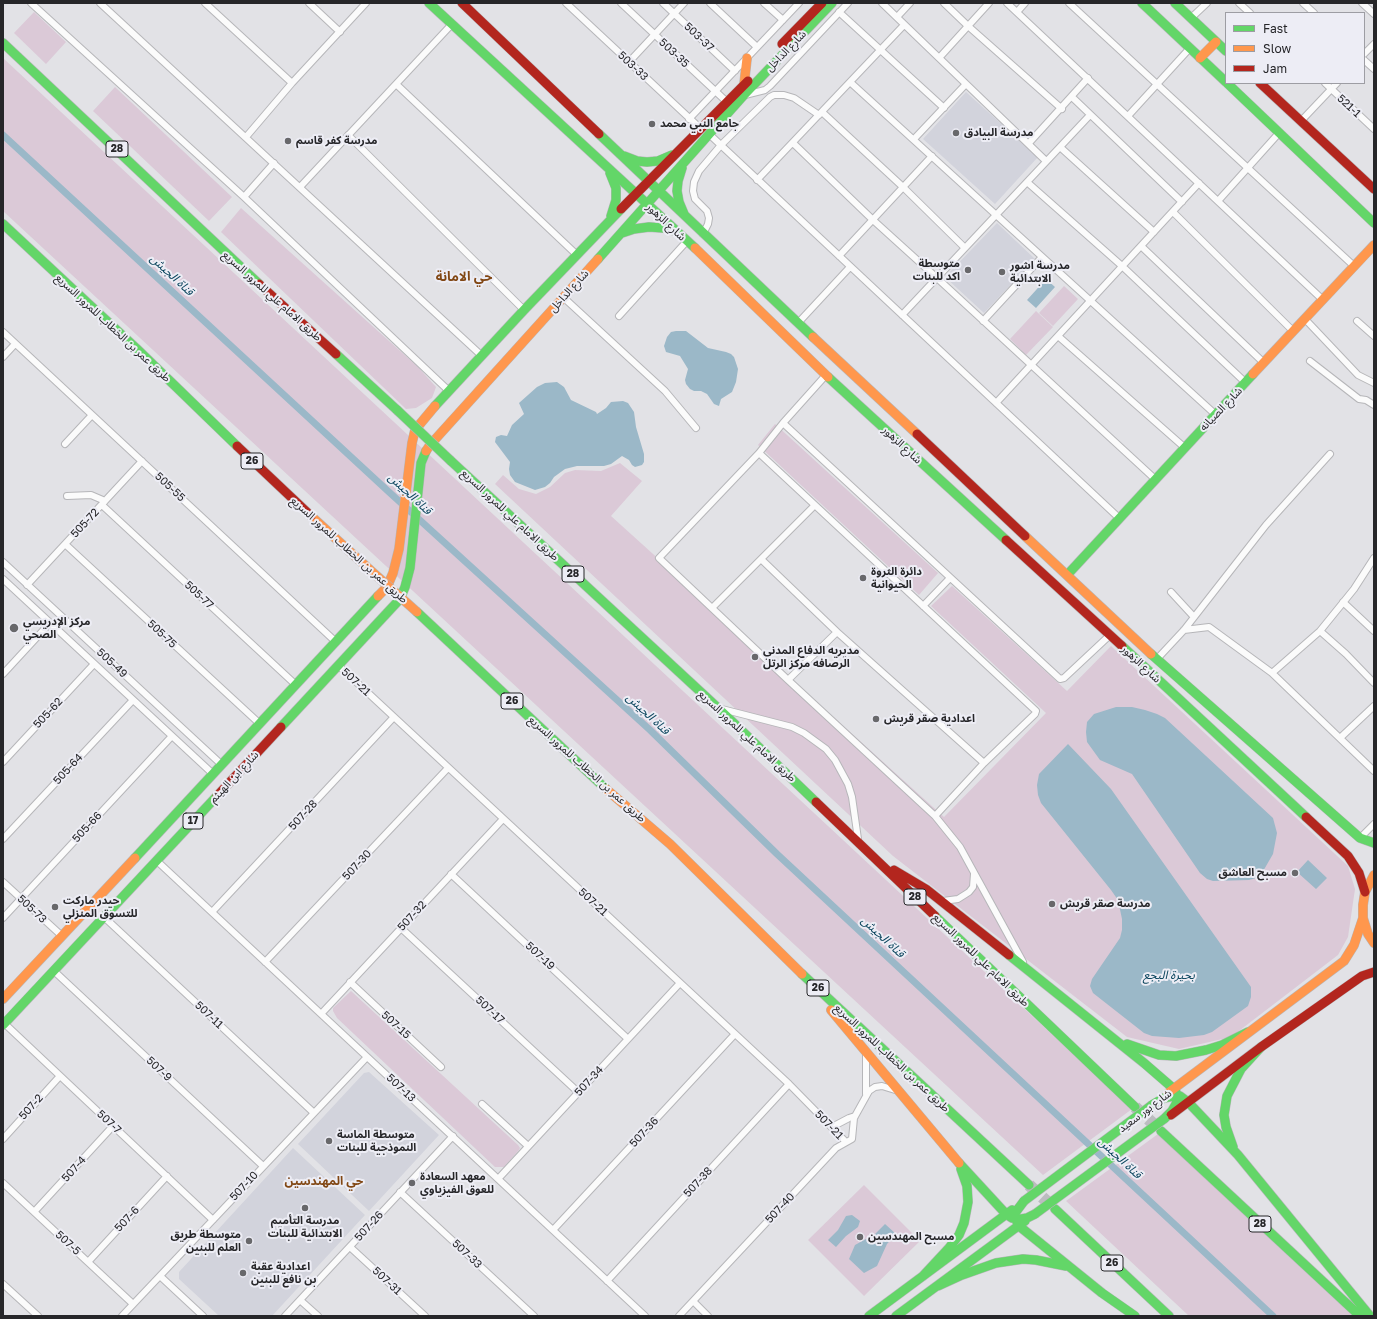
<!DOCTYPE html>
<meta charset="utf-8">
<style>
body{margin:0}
#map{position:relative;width:1377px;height:1319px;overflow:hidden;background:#e2e2e6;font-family:"Golos Text",sans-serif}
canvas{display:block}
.frame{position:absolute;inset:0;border:4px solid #262629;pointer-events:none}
.legend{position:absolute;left:1225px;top:12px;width:140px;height:72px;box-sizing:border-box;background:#ededf5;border:1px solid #9d9da3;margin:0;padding:5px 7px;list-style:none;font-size:12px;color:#262629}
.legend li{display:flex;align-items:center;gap:8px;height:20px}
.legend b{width:20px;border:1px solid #9d9da3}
</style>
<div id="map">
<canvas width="1377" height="1319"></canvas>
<div class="frame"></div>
<ul class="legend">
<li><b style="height:5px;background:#63d668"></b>Fast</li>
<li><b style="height:5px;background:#ff974d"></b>Slow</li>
<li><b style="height:5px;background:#b3261e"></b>Jam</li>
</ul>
</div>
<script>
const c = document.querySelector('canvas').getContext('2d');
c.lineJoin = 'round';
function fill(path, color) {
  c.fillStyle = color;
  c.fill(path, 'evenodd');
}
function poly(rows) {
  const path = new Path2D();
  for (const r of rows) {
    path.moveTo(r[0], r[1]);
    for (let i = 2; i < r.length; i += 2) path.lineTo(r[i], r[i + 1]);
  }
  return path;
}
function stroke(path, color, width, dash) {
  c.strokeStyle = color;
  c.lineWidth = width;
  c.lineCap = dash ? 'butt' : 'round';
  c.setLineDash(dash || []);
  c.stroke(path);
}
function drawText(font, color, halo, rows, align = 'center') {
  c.font = font + ' "Golos Text","Noto Sans Arabic",sans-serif';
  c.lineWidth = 4;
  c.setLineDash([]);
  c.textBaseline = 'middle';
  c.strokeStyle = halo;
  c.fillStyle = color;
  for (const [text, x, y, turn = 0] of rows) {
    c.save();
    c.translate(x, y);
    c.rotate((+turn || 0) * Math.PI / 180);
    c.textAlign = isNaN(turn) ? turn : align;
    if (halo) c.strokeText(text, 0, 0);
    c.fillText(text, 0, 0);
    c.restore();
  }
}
fill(poly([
 [966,92,1038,157,995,204,923,139],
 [997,223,1035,259,984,313,945,277],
 [369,1072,439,1135,369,1211,298,1144,364,1073],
 [293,1148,365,1215,272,1316,219,1316,179,1279,179,1272]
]), '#d2d3dc');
fill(poly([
 [34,12,66,42,46,64,14,33],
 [3,58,1132,1109,1043,1175,3,211],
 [115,87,232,197,209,221,93,111],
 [241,208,418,367,436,387,432,398,416,408,406,409,221,232],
 [1064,286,1078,299,1053,326,1039,313],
 [1036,311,1053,327,1026,355,1010,339],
 [775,424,938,573,919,595,758,445],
 [620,463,642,481,611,516,944,817,1046,713,931,606,952,586,1067,691,1111,646,1348,866,1355,889,1348,937,1338,955,1231,1037,1179,1049,1127,1037,893,856,495,484,503,475,519,489,536,494,550,487,565,473,575,470,601,471],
 [351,991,518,1145,520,1148,519,1150,504,1167,495,1167,337,1018,333,1011,333,1008],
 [1158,1134,1353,1316,1189,1316,1066,1201],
 [864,1185,920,1241,864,1296,808,1240]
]), '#dbc9d7');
fill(poly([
 [1046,279,1055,287,1036,308,1027,300],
 [676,331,686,331,708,348,726,352,731,354,734,357,738,369,736,382,732,392,721,399,719,406,714,404,707,394,701,391,694,391,690,389,686,384,685,380,688,369,680,356,666,352,664,346,667,337,671,332],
 [557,382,564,387,571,400,596,412,597,414,606,408,611,402,623,401,628,403,634,412,636,427,644,454,644,462,642,465,635,467,632,465,629,460,622,456,611,464,604,466,577,466,565,469,554,477,550,483,545,487,535,490,515,482,510,475,509,469,510,462,495,442,496,437,501,435,507,436,512,425,524,414,519,403,537,387,545,383],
 [1116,707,1132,707,1145,710,1157,714,1165,718,1273,818,1277,833,1273,854,1262,873,1256,878,1249,880,1213,881,1207,879,1200,873,1132,774,1100,760,1087,742,1086,732,1087,722,1094,714],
 [1068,744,1111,789,1251,987,1251,997,1248,1006,1212,1032,1204,1035,1179,1038,1152,1036,1144,1033,1093,993,1090,986,1092,979,1120,938,1122,930,1122,919,1118,900,1111,890,1041,803,1038,795,1037,785,1039,774],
 [1308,860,1327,878,1316,889,1297,872],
 [852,1215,860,1221,858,1227,846,1236,836,1247,828,1240,838,1230,846,1216],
 [885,1224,896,1234,887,1244,877,1266,864,1273,849,1259,855,1245,875,1234]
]), '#9bb8c8');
stroke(poly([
 [3,135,389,492,650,730,777,854,1273,1316]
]), '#9bb8c8', 7);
stroke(poly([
 [1135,1107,1161,1131],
 [1029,1185,1055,1209]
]), '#bcbcc0', 12, [12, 6]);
const street = poly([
 [31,3,244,197,449,391],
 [100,3,482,356],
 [205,3,292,83],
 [309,3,340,32],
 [566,3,701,129],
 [621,3,727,102],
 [663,3,735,71],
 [710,3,757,47],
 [764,3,783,20],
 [882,3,1046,161],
 [944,3,968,26,1062,109],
 [1007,3,1323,300],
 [1069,3,1354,266],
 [1239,3,1250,13],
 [1303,3,1314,13],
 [1362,3,1374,14],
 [839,12,944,108],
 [1017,12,1025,3],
 [897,17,910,3],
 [1191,18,1207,3],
 [1364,54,1374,44],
 [939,58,989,3],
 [1364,60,1374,69],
 [629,62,684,3],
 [850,82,1216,415],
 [1325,83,1374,129],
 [396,84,577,255],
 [745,95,765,90,770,86,848,3],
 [1072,97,1182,202],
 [822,112,903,187,965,248],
 [1128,116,1190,48],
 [689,119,799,3],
 [1301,121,1337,83],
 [709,134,1119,518],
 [348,135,524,310],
 [246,137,292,83,366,3],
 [914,139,966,84],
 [793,143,873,220,937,278,1155,479],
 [1029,143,1088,78],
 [1060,147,1154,232],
 [757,180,904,25],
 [1027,182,1122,266,1246,383],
 [300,187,452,24],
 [244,197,274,163],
 [1218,201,1279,133],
 [1173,212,1293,331],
 [703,234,708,224,709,218,707,211,695,199,693,191,694,182,699,171,721,145,770,97,774,95,784,95,794,98,819,115],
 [1141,246,1264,363],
 [839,256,932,156],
 [563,297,665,391,696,428],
 [902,315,1090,115],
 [619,316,687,241],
 [1305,319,1358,375,1374,383],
 [983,321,1042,257],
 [1357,321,1374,336],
 [798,323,850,267],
 [3,332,336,642],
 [1058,336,1184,447],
 [3,357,15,344],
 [1310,361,1359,399,1366,400,1374,405],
 [826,375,783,423,759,453,659,558,788,680,935,816,960,847,1023,962],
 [996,403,1199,183],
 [783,423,1060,679,1064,678,1110,635],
 [65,444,92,415],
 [759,453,1036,711,1035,714,984,763,935,816],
 [67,496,91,495,105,501],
 [102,505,296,685],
 [65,544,260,724],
 [762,560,837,632,984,763],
 [3,562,222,765],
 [3,579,213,774],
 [27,585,142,461],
 [1171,592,1194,617],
 [1343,602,1374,631],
 [923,606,950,578],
 [712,608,815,505],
 [1184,630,1209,627,1272,673,1374,771],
 [1320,631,1346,654,1374,683],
 [1157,659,1184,630,1266,525,1330,454],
 [338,665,789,1084,846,1142],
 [1272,673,1320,631,1354,589,1374,558],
 [3,674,50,623],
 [788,680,837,632],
 [722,709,792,727,804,733,826,749,835,760,848,784,852,797,858,839],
 [1340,738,1374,706],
 [3,762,94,664],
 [1360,838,1374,824],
 [3,839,133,700],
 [157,861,645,1316],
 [451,874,628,1039],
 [3,882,62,936],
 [943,901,958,899,969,892,973,887,974,874],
 [212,912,393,718],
 [104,917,314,1113],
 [3,918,172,736],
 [401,928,578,1092],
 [265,962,448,768],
 [54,971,263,1166],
 [350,982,441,1067],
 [321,1014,503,819],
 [5,1024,213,1220],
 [866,1053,866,1094],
 [482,1104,528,1146],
 [832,1127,849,1118,855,1116],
 [3,1139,60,1076],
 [498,1179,680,983],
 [3,1183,133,1304],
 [400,1192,534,1316],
 [34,1212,113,1126],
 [553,1230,735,1034],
 [350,1247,425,1316],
 [88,1262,167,1176],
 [160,1276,203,1316],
 [607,1281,789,1084],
 [3,1284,38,1316],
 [300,1300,318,1316],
 [693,1301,708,1316],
 [122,1316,367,1057],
 [285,1316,453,1136],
 [679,1316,836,1148,852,1139,854,1118,869,1091,875,1087,882,1086,895,1090]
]);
const fast = poly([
 [429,3,695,248],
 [1142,3,1226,82],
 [1175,3,1226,51],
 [3,43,259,284],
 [1227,83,1374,223],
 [599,134,813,337],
 [624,156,637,161,647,162,658,161,672,155],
 [682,168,678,181,677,191,679,202,684,214],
 [610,173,616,188,616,200,611,216],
 [3,224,138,350,237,446],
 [622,233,634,229,649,227,663,228,675,231],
 [598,259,744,95,832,3],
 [336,354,397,410],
 [828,377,1006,540],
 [435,406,524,310,621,209],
 [451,461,718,708,816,802],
 [1068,574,1253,374],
 [417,612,606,789],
 [1122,646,1306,817],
 [1151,654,1360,838,1374,843],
 [281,727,400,599,405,587,410,568,421,463,426,451],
 [135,858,378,596],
 [935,916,1135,1107],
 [1009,955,1144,1063,1174,1089,1178,1096,1176,1104,1172,1111,1164,1119],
 [802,974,1029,1185],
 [3,1025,217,796],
 [1127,1044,1159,1055,1176,1056,1206,1050,1222,1045,1248,1032],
 [1152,1105,1164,1098,1173,1096,1180,1096,1188,1102,1238,1155,1370,1316],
 [1161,1131,1360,1316],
 [1233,1147,1226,1127,1224,1115,1227,1096,1241,1069,1261,1047],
 [959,1163,1006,1214,1012,1218,1021,1219,1027,1218,1035,1214],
 [1024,1201,1015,1213,1016,1220,1019,1226,1102,1293,1135,1316],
 [1055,1209,1169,1316],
 [923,1276,949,1248,959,1235,964,1223,968,1202,967,1186,961,1169],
 [938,1286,962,1275,996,1263,1023,1259,1036,1260,1066,1266],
 [869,1316,1012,1210],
 [896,1316,1025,1221]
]);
const slow = poly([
 [1200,58,1216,42],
 [744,85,747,58],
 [695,248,828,377],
 [813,337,917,434],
 [1253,374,1374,245],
 [426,451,430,445,598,259],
 [311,516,369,569],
 [1025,536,1151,654],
 [378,596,387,587,393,573,399,549,412,443,415,430,435,406],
 [606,789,670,844,802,974],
 [1374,875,1365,892,1363,905,1363,918,1368,934,1374,943],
 [3,999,135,858],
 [831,1010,959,1163],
 [1168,1093,1344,961,1354,945,1363,918]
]);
const jam = poly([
 [462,3,599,134],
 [782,44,822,3],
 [1260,83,1374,189],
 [621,209,748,81],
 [259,284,336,354],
 [917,434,1025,536],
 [237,446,311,516],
 [1006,540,1122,646],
 [217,796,281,727],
 [816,802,935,916],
 [1306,817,1348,856,1359,873,1365,892],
 [894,870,926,889,1009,955],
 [1171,1115,1261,1047,1362,976,1374,972]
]);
stroke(street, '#b6b6b9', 8);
stroke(fast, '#b6b6b9', 10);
stroke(slow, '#b6b6b9', 10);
stroke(jam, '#b6b6b9', 10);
stroke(street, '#fbfbfb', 6);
stroke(fast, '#63d668', 9);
stroke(slow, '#ff974d', 9);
stroke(jam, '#b3261e', 9);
const fastBridge = poly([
 [397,410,451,461],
 [1024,1201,1152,1105],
 [1035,1214,1164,1119]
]);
const slowBridge = poly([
 [369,569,417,612]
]);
stroke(fastBridge, '#b6b6b9', 10, []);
stroke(slowBridge, '#b6b6b9', 10, []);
stroke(fastBridge, '#63d668', 9);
stroke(slowBridge, '#ff974d', 9);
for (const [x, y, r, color] of [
 [652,124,4,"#68686b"],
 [956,133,4,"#68686b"],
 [288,141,4,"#68686b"],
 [968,270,4,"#68686b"],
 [1002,272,4,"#68686b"],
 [863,578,4,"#68686b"],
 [14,628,5,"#68686b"],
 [755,657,4,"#68686b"],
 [876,719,4,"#68686b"],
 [1295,873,4,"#68686b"],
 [1052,904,4,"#68686b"],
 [55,907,4,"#68686b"],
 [329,1141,4,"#68686b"],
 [412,1183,4,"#68686b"],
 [305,1208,4,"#68686b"],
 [860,1237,4,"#68686b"],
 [249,1241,4,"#68686b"],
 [243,1273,4,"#68686b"]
]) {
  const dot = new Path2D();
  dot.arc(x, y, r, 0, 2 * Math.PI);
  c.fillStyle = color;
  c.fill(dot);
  stroke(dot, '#ededf5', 1.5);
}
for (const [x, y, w] of [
 [117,149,22],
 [252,461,22],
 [573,574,22],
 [512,701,22],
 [193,821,20],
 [915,897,22],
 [818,988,22],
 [1260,1224,22],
 [1112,1263,22]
]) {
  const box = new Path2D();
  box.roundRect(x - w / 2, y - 8, w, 16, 3);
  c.fillStyle = '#ededf5';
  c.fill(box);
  stroke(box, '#262629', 1);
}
drawText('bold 10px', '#262629', null, [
 ["28",117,149],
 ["26",252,461],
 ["28",573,574],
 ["26",512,701],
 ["17",193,821],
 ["28",915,897],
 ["26",818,988],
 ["28",1260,1224],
 ["26",1112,1263]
]);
drawText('11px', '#262629', '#ededf5', [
 ["503-37",699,37,43],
 ["شارع الداخل",786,51,-46],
 ["503-35",674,53,43],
 ["503-33",633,66,43],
 ["521-1",1349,106,43],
 ["شارع الزهور",666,222,43],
 ["شارع الداخل",569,291,-48],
 ["طريق الامام علي للمرور السريع",272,296,42],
 ["طريق عمر بن الخطاب للمرور السريع",113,328,43],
 ["شارع الصيانه",1221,409,-46],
 ["شارع الزهور",902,445,43],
 ["505-55",170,487,43],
 ["طريق الامام علي للمرور السريع",510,515,43],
 ["505-72",85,523,-47],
 ["طريق عمر بن الخطاب للمرور السريع",349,550,42],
 ["505-77",199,595,43],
 ["505-75",162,634,43],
 ["505-49",112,663,43],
 ["شارع الزهور",1141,664,43],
 ["507-21",356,682,43],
 ["505-62",48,713,-47],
 ["طريق الامام علي للمرور السريع",747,736,43],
 ["505-64",68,769,-47],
 ["طريق عمر بن الخطاب للمرور السريع",587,769,42],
 ["شارع ابن الهيثم",234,777,-47],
 ["507-28",303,815,-47],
 ["505-66",87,827,-47],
 ["507-30",357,865,-47],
 ["507-21",593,902,43],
 ["505-73",32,909,43],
 ["507-32",412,916,-47],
 ["507-19",540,956,43],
 ["طريق الامام علي للمرور السريع",981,960,44],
 ["507-17",490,1010,43],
 ["507-11",209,1015,43],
 ["507-15",396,1025,43],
 ["طريق عمر بن الخطاب للمرور السريع",892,1058,43],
 ["507-9",159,1069,43],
 ["507-34",589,1081,-47],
 ["507-13",401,1088,43],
 ["507-2",31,1107,-48],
 ["شارع بور سعيد",1145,1111,-37],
 ["507-7",109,1122,43],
 ["507-21",829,1125,46],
 ["507-36",644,1132,-47],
 ["507-4",74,1169,-48],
 ["507-38",698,1182,-47],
 ["507-10",244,1186,-47],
 ["507-40",780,1208,-47],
 ["507-6",127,1219,-47],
 ["507-26",369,1226,-47],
 ["507-5",68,1243,43],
 ["507-33",467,1254,43],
 ["507-31",387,1281,43]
]);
drawText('bold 11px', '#262629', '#ededf5', [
 ["جامع النبي محمد",660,124],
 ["مدرسة البيادق",964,133],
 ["مدرسة كفر قاسم",296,141],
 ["متوسطة",960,264,"right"],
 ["اكد للبنات",960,277,"right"],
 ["مدرسة اشور",1010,266],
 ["الابتدائية",1010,279],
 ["دائرة الثروة",871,572],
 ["الحيوانية",871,585],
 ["مركز الإدريسي",23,622],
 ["الصحي",23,635],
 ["مديريه الدفاع المدني",763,651],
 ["الرصافه مركز الرتل",763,664],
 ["اعدادية صقر قريش",884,719],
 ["مسبح العاشق",1287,873,"right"],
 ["حيدر ماركت",63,901],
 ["للتسوق المنزلي",63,914],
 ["مدرسة صقر قريش",1060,904],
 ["متوسطة الماسة",337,1135],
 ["النموذجية للبنات",337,1148],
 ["معهد السعادة",420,1177],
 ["للعوق الفيزياوي",420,1190],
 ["مدرسة التأميم",305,1221,"center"],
 ["الابتدائية للبنات",305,1234,"center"],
 ["متوسطة طريق",241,1235,"right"],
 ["العلم للبنين",241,1248,"right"],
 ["مسبح المهندسين",868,1237],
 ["اعدادية عقبة",251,1267],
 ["بن نافع للبنين",251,1280]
], 'left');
drawText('italic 12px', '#0b455d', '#ededf5', [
 ["قناة الجيش",172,275,43],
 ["قناة الجيش",410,494,43],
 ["قناة الجيش",648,714,43],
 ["قناة الجيش",883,937,43],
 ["بحيرة البجع",1169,975],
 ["قناة الجيش",1120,1158,43]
]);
drawText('bold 12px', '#814714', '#ededf5', [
 ["حي المهندسين",324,1181]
]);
drawText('bold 13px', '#814714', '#ededf5', [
 ["حي الامانة",464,277]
]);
</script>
